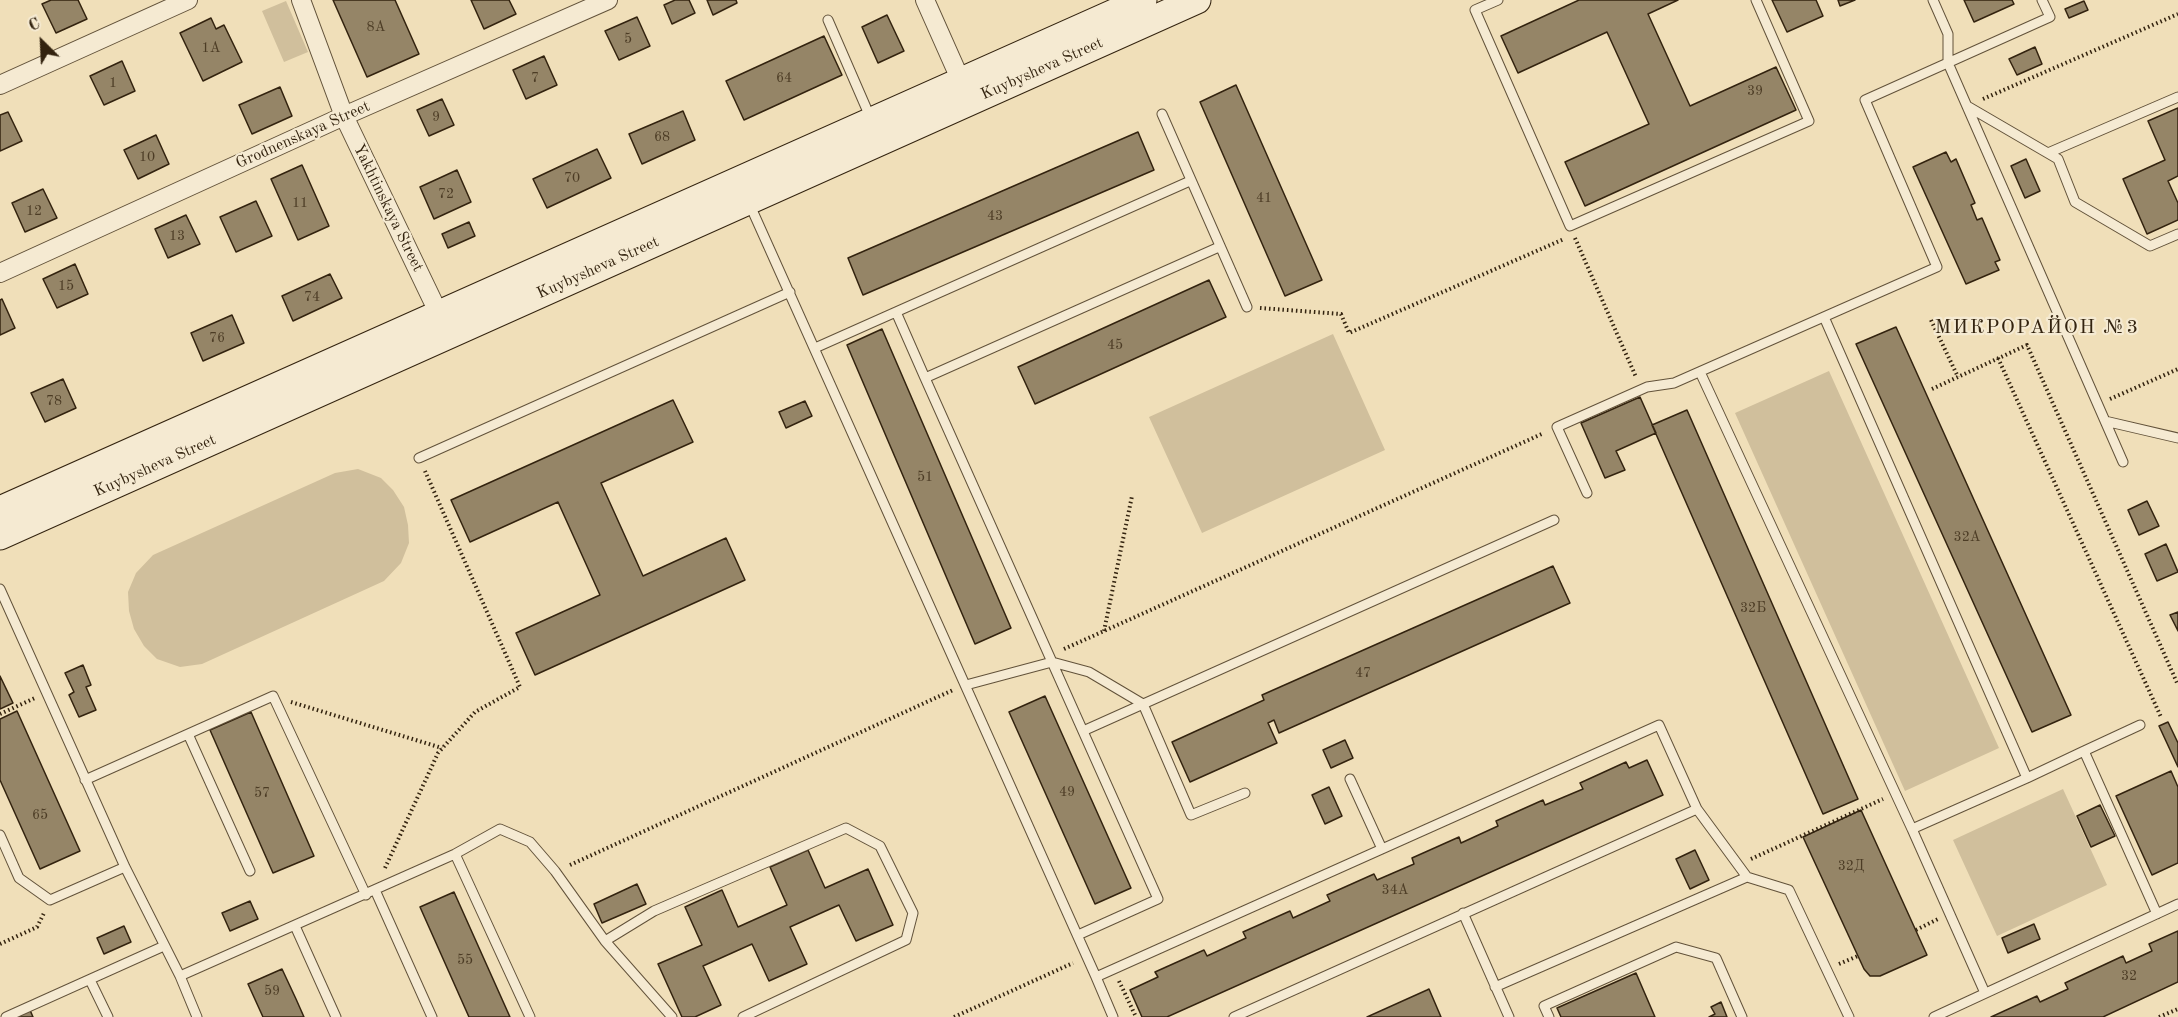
<!DOCTYPE html>
<meta charset="utf-8">
<style>
body{margin:0}
#map{position:relative;width:2178px;height:1017px;overflow:hidden;background:#f0dfb9;font-family:"Old Standard TT",serif}
canvas{display:block}
.north{position:absolute;left:12px;top:12px;width:60px;height:60px;-webkit-text-stroke:4px #f5ead2;paint-order:stroke;rotate:336deg;font-size:16px;font-weight:700;line-height:24px;text-align:center;color:#33230f}
.north::after{content:'';display:block;margin:auto;width:21px;height:27px;background:#33230f;clip-path:polygon(50% 0,100% 100%,50% 72%,0 100%)}
</style>
<div id="map">
<canvas width="2178" height="1017"></canvas>
<div class="north">С</div>
</div>
<script>
const c = document.querySelector('canvas').getContext('2d');
c.lineJoin = 'round';
function fill(path, color) {
  c.fillStyle = color;
  c.fill(path, 'evenodd');
}
function poly(rows) {
  const path = new Path2D();
  for (const r of rows) {
    path.moveTo(r[0], r[1]);
    for (let i = 2; i < r.length; i += 2) path.lineTo(r[i], r[i + 1]);
  }
  return path;
}
function stroke(path, color, width, dash) {
  c.strokeStyle = color;
  c.lineWidth = width;
  c.lineCap = dash ? 'butt' : 'round';
  c.setLineDash(dash || []);
  c.stroke(path);
}
function drawText(font, color, halo, rows, align = 'center') {
  c.font = font + ' "Old Standard TT",serif';
  c.lineWidth = 4.5;
  c.setLineDash([]);
  c.textBaseline = 'middle';
  c.strokeStyle = halo;
  c.fillStyle = color;
  for (const [text, x, y, turn = 0] of rows) {
    c.save();
    c.translate(x, y);
    c.rotate((+turn || 0) * Math.PI / 180);
    c.textAlign = isNaN(turn) ? turn : align;
    if (halo) c.strokeText(text, 0, 0);
    c.fillText(text, 0, 0);
    c.restore();
  }
}
fill(poly([
 [286,1,308,52,284,62,262,11],
 [1333,334,1385,450,1202,533,1149,417],
 [1829,371,1999,748,1905,791,1735,413],
 [358,469,381,478,393,490,404,507,408,525,409,543,401,563,384,581,202,664,180,667,157,659,144,646,134,629,129,611,128,592,136,573,153,555,335,473],
 [2063,789,2107,885,1997,936,1953,840]
]), '#d0bf9c');
const building = poly([
 [51,0,78,0,87,19,56,33,42,4,51,0],
 [333,0,395,0,419,54,367,77,333,0],
 [471,0,509,0,516,14,484,29,471,0],
 [675,0,689,0,695,13,672,24,664,5,675,0],
 [707,0,736,0,737,3,713,15,707,0],
 [1579,0,1678,0,1648,14,1690,106,1776,67,1796,110,1585,206,1565,162,1649,124,1607,32,1518,73,1501,36,1579,0],
 [1772,0,1816,0,1823,16,1787,32,1772,0],
 [1838,0,1855,0,1840,6,1838,0],
 [1964,0,2012,0,2014,4,1974,22,1964,0],
 [2084,1,2088,10,2069,18,2065,9,2084,1],
 [887,15,904,51,878,63,862,27,887,15],
 [637,17,650,46,619,60,605,31,637,17],
 [211,18,216,29,224,25,242,62,203,81,180,33,211,18],
 [824,36,842,75,744,120,726,81,824,36],
 [2035,47,2042,64,2017,75,2009,59,2035,47],
 [544,56,557,85,526,99,513,70,544,56],
 [122,61,135,91,104,105,90,76,122,61],
 [1236,85,1322,280,1285,296,1200,102,1236,85],
 [280,87,292,116,252,134,239,105,280,87],
 [442,99,454,125,429,136,417,110,442,99],
 [2178,108,2178,176,2168,181,2178,203,2178,220,2147,234,2123,179,2165,160,2148,121,2178,108],
 [683,111,695,140,642,164,629,134,683,111],
 [8,112,22,141,0,151,0,115,8,112],
 [1138,132,1154,170,863,295,848,258,1138,132],
 [156,135,169,164,138,179,124,150,156,135],
 [597,149,611,178,547,208,533,179,597,149],
 [1946,152,1951,162,1956,159,1975,203,1971,205,1977,220,1982,218,2000,260,1995,262,1999,270,1966,284,1913,167,1946,152],
 [2026,159,2040,191,2025,198,2011,166,2026,159],
 [302,165,329,226,298,240,271,179,302,165],
 [457,170,471,202,434,219,420,187,457,170],
 [43,189,57,218,25,232,12,203,43,189],
 [256,201,272,236,236,252,220,217,256,201],
 [186,215,200,244,168,258,155,229,186,215],
 [469,222,475,236,448,248,442,234,469,222],
 [75,264,88,294,57,308,43,279,75,264],
 [330,274,342,298,293,321,282,296,330,274],
 [1209,280,1226,317,1035,404,1018,367,1209,280],
 [2,299,15,328,0,335,0,300,2,299],
 [232,315,244,343,203,361,191,333,232,315],
 [1896,327,2071,715,2032,732,1856,344,1896,327],
 [882,329,1011,628,975,644,847,345,882,329],
 [63,379,76,408,45,422,31,393,63,379],
 [1640,397,1656,433,1616,451,1625,470,1605,478,1581,423,1640,397],
 [673,400,693,442,601,483,643,576,726,538,745,580,535,675,516,633,600,595,558,502,470,542,451,500,673,400],
 [805,401,812,416,786,428,779,412,805,401],
 [1687,410,1858,799,1823,814,1652,425,1687,410],
 [2147,501,2159,526,2139,535,2128,510,2147,501],
 [2166,544,2178,572,2157,581,2145,554,2166,544],
 [1553,566,1570,603,1279,733,1274,720,1268,723,1277,743,1190,782,1172,742,1264,700,1262,695,1553,566],
 [2178,612,2178,631,2170,615,2178,612],
 [83,665,91,685,86,687,96,710,79,717,69,695,74,692,65,673,83,665],
 [0,676,13,703,0,709,0,676],
 [1045,696,1131,888,1095,904,1009,712,1045,696],
 [17,711,80,851,40,869,0,780,0,719,17,711],
 [251,712,314,856,273,873,210,730,251,712],
 [2168,722,2178,743,2178,767,2159,726,2168,722],
 [1345,740,1353,758,1331,768,1323,750,1345,740],
 [1647,760,1663,795,1167,1017,1142,1017,1130,990,1158,977,1155,972,1204,950,1207,956,1246,938,1243,932,1290,911,1293,918,1330,901,1327,895,1374,874,1377,880,1414,864,1412,858,1459,837,1461,843,1498,826,1496,821,1543,800,1545,805,1583,789,1580,783,1626,762,1629,768,1647,760],
 [2171,771,2178,787,2178,863,2152,875,2116,796,2171,771],
 [1329,787,1342,816,1325,824,1312,795,1329,787],
 [2100,805,2115,836,2091,847,2077,816,2100,805],
 [1861,810,1927,955,1880,976,1870,976,1864,969,1803,837,1861,810],
 [808,850,825,888,868,869,893,925,856,941,839,905,790,927,807,964,769,981,752,944,703,966,721,1005,695,1017,682,1017,658,964,702,945,685,907,722,890,738,927,787,905,770,867,808,850],
 [1695,850,1709,880,1690,889,1676,859,1695,850],
 [637,884,646,904,602,923,594,904,637,884],
 [454,892,510,1017,469,1017,420,907,454,892],
 [250,901,258,919,230,931,222,913,250,901],
 [2034,924,2040,939,2008,953,2002,938,2034,924],
 [124,926,131,942,104,954,97,938,124,926],
 [2178,931,2178,982,2103,1017,1991,1017,2037,996,2040,1002,2068,989,2065,983,2123,956,2126,963,2152,951,2149,944,2178,931],
 [282,969,296,999,304,1017,263,1017,248,984,282,969],
 [1636,973,1655,1017,1561,1017,1557,1008,1636,973],
 [1429,989,1441,1017,1367,1017,1427,990,1429,989],
 [1721,1002,1727,1017,1709,1017,1715,1014,1711,1007,1721,1002],
 [30,1010,33,1017,15,1017,30,1010]
]);
fill(building, '#958567');
stroke(building, '#33230f', 1.5);
const service = poly([
 [1498,0,1475,10,1570,226,1809,121,1756,0],
 [1933,0,1948,34,1948,63,2123,462],
 [828,20,871,119],
 [1967,106,2058,159,2075,202,2150,246,2178,234],
 [1162,114,1247,307],
 [2048,153,2178,97],
 [749,203,1096,977,1659,725,1697,809,1234,1017],
 [896,312,925,378],
 [815,348,1190,181],
 [1700,372,1912,829,2027,778,1824,317],
 [2105,421,2178,438],
 [419,458,790,292],
 [1587,493,1557,427,1647,387,1674,383,1937,267,1865,100,2050,17,2042,0],
 [0,589,125,867,180,976,197,1017],
 [966,685,1052,662,1089,672,1143,704,1191,815,1245,793],
 [1083,731,1554,520],
 [188,734,250,871],
 [2084,751,2140,725],
 [2027,778,2084,751,2157,914],
 [1350,779,1382,849],
 [85,780,273,696,366,895],
 [1697,809,1747,877],
 [1912,829,1985,993],
 [0,835,19,878,50,900,125,867],
 [455,854,530,1017],
 [375,890,432,1017],
 [1463,913,1509,1017],
 [295,926,336,1017],
 [1078,935,1158,899,925,378,1219,247],
 [605,941,654,911,846,828,880,846,913,913,906,940,743,1017],
 [180,976,455,854,500,829,530,842,555,871,605,941,672,1017],
 [1096,977,1113,1017],
 [90,980,108,1017],
 [1495,987,1747,877,1789,890,1849,1017],
 [6,1017,164,946],
 [1549,1017,1544,1006,1676,947,1716,958,1742,1017],
 [1934,1017,2178,904]
]);
const minor = poly([
 [301,0,344,116,439,314],
 [925,0,961,81],
 [0,85,188,0],
 [0,273,344,116,608,0]
]);
const secondary = poly([
 [0,510,1143,0],
 [0,536,1197,0]
]);
stroke(service, '#62523a', 11);
stroke(minor, '#62523a', 20);
stroke(secondary, '#33230f', 29);
stroke(poly([
 [1983,99,2178,14],
 [1575,238,1636,377],
 [1260,308,1341,314,1349,333,1564,239],
 [1931,320,1958,377],
 [1998,358,2161,717],
 [1932,389,2027,345,2178,685],
 [2110,399,2178,369],
 [1104,631,1132,496],
 [1064,649,1544,433],
 [291,702,442,748],
 [0,714,35,698],
 [1751,859,1883,799],
 [570,865,953,690],
 [385,868,438,753,475,712,520,687,425,471],
 [1916,930,1938,919],
 [0,944,37,927,44,913],
 [1839,964,1858,956],
 [1119,981,1136,1017],
 [954,1017,1073,963],
 [2159,1017,2178,1009]
]), '#33230f', 4, [1.5, 3]);
stroke(service, '#f5ead2', 9);
stroke(minor, '#f5ead2', 18);
stroke(secondary, '#f5ead2', 27);
drawText('14px', '#4c3c25', null, [
 ["8А",376,27],
 ["5",628,39],
 ["1А",211,48],
 ["7",535,78],
 ["64",784,78],
 ["1",113,83],
 ["39",1755,91],
 ["9",436,117],
 ["68",662,137],
 ["10",147,157],
 ["70",572,178],
 ["72",446,194],
 ["41",1264,198],
 ["11",300,203],
 ["12",34,211],
 ["43",995,216],
 ["13",177,236],
 ["15",66,286],
 ["74",312,297],
 ["76",217,338],
 ["45",1115,345],
 ["78",54,401],
 ["51",925,477],
 ["32А",1967,537],
 ["32Б",1753,608],
 ["47",1363,673],
 ["49",1067,792],
 ["57",262,793],
 ["65",40,815],
 ["32Д",1851,866],
 ["34А",1395,890],
 ["55",465,960],
 ["32",2129,976],
 ["59",272,991]
]);
drawText('16px', '#33230f', '#f5ead2', [
 ["Kuybysheva Street",1042,69,-24],
 ["Grodnenskaya Street",303,135,-24],
 ["Yakhtinskaya Street",388,208,64],
 ["Kuybysheva Street",598,268,-24],
 ["Kuybysheva Street",155,466,-24]
]);
c.letterSpacing = '1.5px';
drawText('20px', '#33230f', '#f5ead2', [
 ["МИКРОРАЙОН №3",2037,328]
]);
c.letterSpacing = '0px';
</script>
